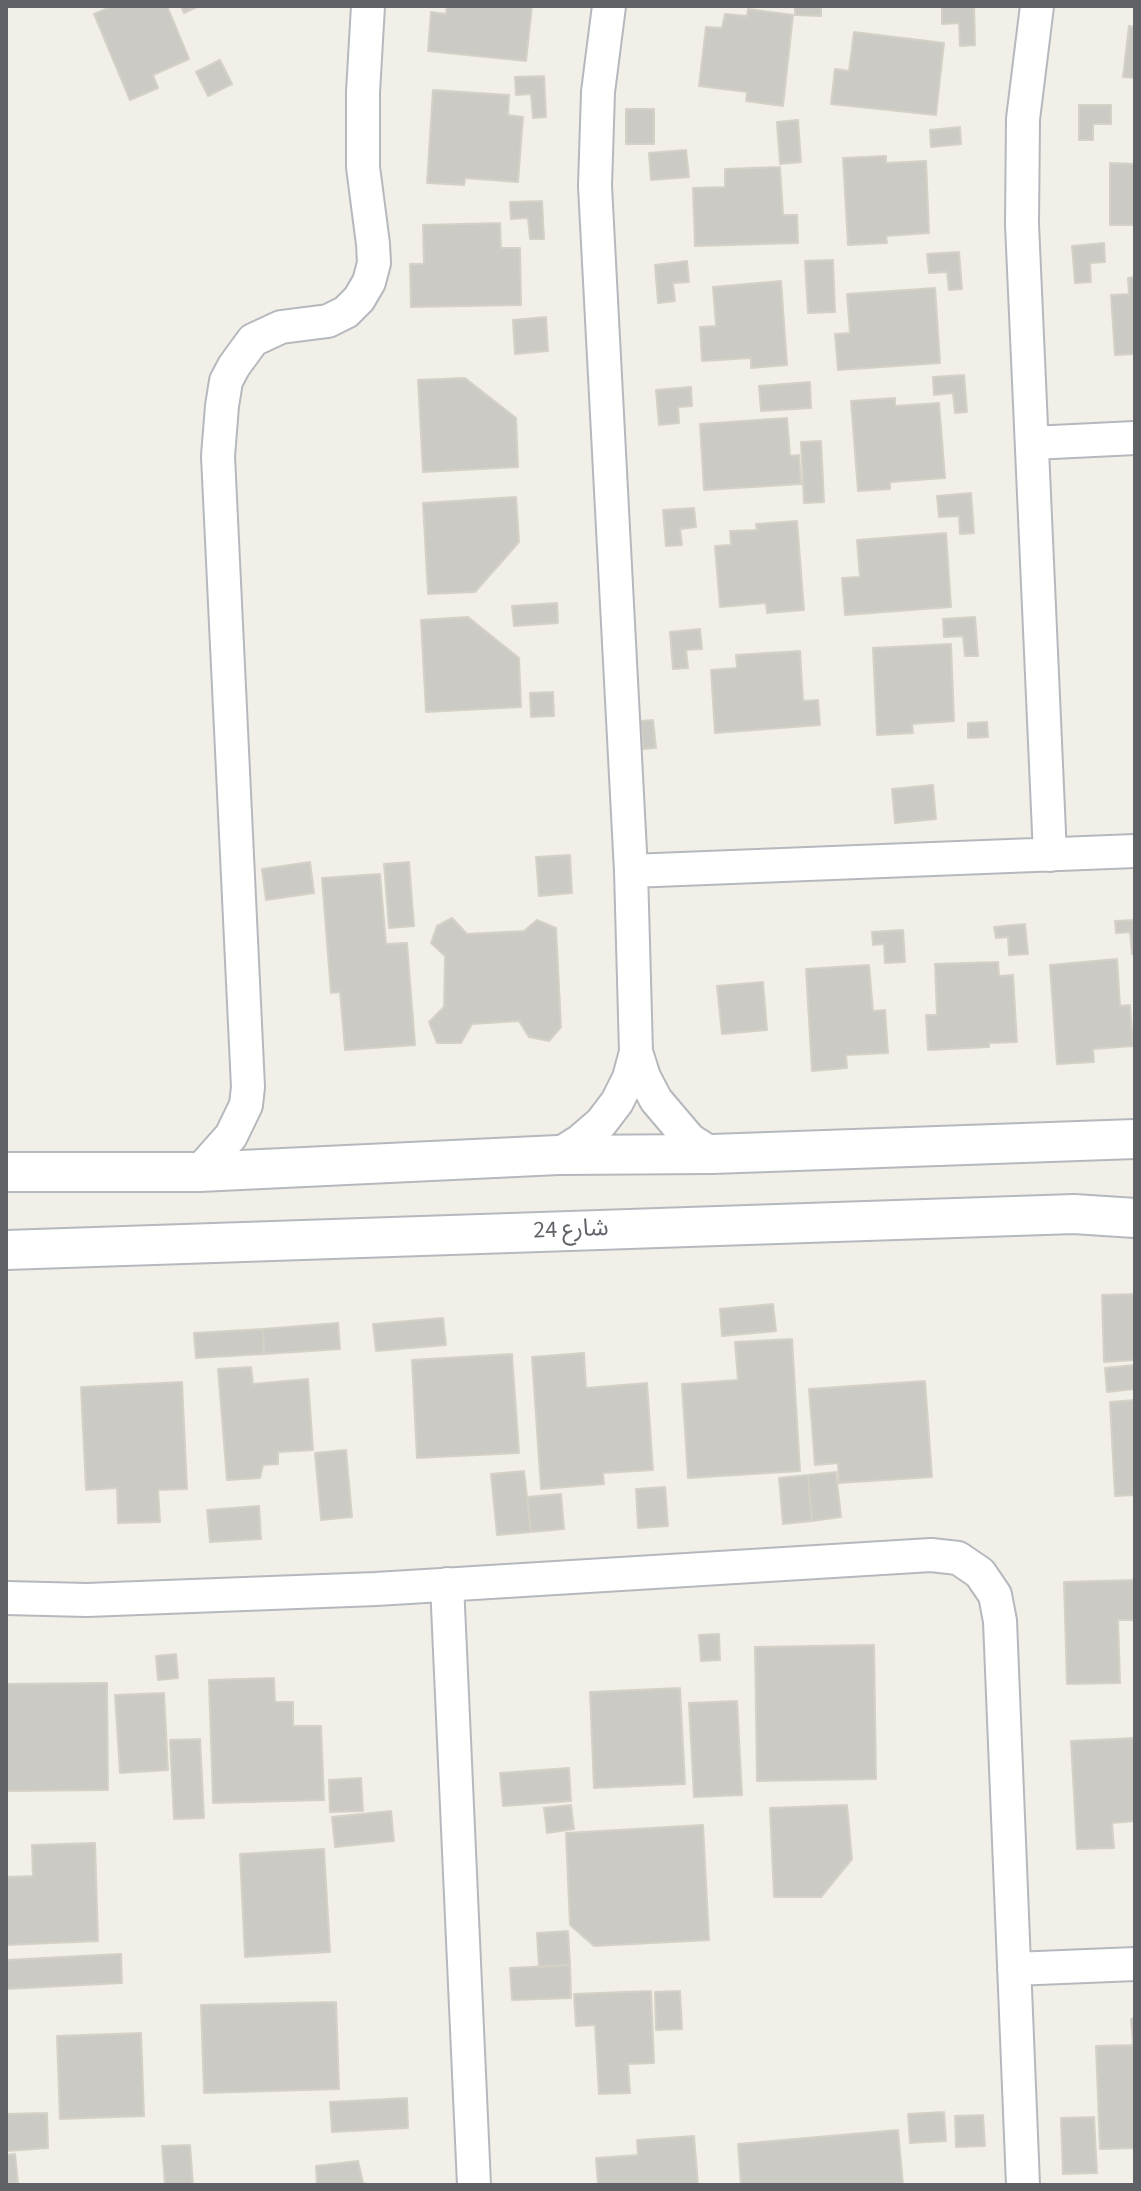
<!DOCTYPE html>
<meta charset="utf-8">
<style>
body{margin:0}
#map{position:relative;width:1141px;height:2191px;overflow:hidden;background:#f1efe8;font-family:"Source Sans 3",sans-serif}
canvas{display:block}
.frame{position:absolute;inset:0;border:8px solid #5f6368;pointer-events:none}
</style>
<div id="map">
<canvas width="1141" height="2191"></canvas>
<div class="frame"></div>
</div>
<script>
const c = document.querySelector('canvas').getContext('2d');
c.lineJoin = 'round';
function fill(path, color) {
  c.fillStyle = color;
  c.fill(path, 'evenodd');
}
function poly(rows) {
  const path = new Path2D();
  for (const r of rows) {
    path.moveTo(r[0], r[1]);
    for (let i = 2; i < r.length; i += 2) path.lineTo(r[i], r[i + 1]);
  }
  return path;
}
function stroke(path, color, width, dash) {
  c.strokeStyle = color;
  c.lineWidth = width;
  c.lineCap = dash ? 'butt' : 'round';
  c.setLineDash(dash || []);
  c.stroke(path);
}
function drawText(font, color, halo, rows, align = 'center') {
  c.font = font + ' "Source Sans 3","Noto Sans Arabic",sans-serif';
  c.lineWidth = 6;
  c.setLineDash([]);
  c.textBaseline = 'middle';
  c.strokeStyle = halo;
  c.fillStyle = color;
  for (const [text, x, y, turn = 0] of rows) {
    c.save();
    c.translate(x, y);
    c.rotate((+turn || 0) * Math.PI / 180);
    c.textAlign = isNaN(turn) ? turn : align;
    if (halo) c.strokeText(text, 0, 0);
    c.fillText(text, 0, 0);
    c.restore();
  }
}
const building = poly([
 [113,6,167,6,189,59,153,75,158,88,130,100,94,14,113,6],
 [181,6,199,6,184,13,181,6],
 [447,6,532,6,526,61,428,51,431,12,446,14,447,6],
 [795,6,821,6,821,16,795,15,795,6],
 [942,6,974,6,975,45,960,46,959,23,942,24,942,6],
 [748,9,793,15,783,106,746,101,747,92,699,86,706,27,722,28,725,14,747,16,748,9],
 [1129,26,1135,27,1135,78,1123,77,1129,26],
 [854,32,944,43,936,115,831,104,835,69,849,71,854,32],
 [220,60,232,84,208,96,196,72,220,60],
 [544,76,546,117,533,118,531,94,516,95,515,77,544,76],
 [433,90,509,95,508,115,523,117,518,182,465,178,464,185,427,183,433,90],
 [1079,105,1111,105,1111,124,1093,124,1093,140,1079,140,1079,105],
 [626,109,654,109,654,144,626,144,626,109],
 [798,120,801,162,780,164,777,122,798,120],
 [960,127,961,144,931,147,930,130,960,127],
 [686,150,689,177,651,180,649,153,686,150],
 [886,156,886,163,926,161,929,233,886,236,887,243,848,245,843,158,886,156],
 [1110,163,1135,164,1135,225,1110,225,1110,163],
 [780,167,783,215,797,215,798,243,695,246,693,188,725,187,725,169,780,167],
 [542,201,544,239,530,239,528,218,511,219,510,202,542,201],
 [500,223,501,248,520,248,521,305,411,307,410,264,424,264,423,225,500,223],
 [1104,243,1105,262,1090,263,1091,282,1075,283,1072,246,1104,243],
 [959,252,962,289,949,290,947,272,929,273,927,254,959,252],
 [833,260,835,312,808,313,805,261,833,260],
 [687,261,689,282,673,283,675,301,658,303,655,265,687,261],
 [1135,277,1135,354,1115,355,1111,295,1129,294,1128,278,1135,277],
 [781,281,787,365,751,368,751,358,702,361,700,327,716,326,713,287,781,281],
 [935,288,940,363,838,370,835,334,850,333,847,294,935,288],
 [546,317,548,351,515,354,513,320,546,317],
 [964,375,967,412,955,413,953,393,934,395,933,377,964,375],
 [465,378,516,418,518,467,423,472,418,380,465,378],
 [810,382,811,408,761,411,759,386,810,382],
 [691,387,692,406,678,407,679,423,659,425,656,390,691,387],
 [895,398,895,406,939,403,945,478,890,482,890,489,858,491,851,401,895,398],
 [787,418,790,456,799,455,801,484,704,490,700,424,787,418],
 [821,441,824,502,804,503,801,442,821,441],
 [971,493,974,533,960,534,959,516,939,517,937,496,971,493],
 [516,497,519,542,475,592,428,594,423,503,516,497],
 [694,508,696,527,680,529,682,545,666,546,663,510,694,508],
 [797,521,804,610,767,613,766,603,720,607,715,546,731,545,730,531,757,530,756,524,797,521],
 [946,533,951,607,845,615,842,578,860,577,857,540,946,533],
 [557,603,558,623,514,626,512,606,557,603],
 [468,617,519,658,521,707,426,712,421,620,468,617],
 [975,617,978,656,965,656,963,636,944,637,943,619,975,617],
 [700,629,702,649,686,650,688,668,673,669,670,632,700,629],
 [951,644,954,721,912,724,913,733,877,735,873,648,951,644],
 [800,651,803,701,818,700,820,725,715,733,711,670,737,668,736,655,800,651],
 [553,692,554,716,531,717,530,693,553,692],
 [653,720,656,748,643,749,641,721,653,720],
 [987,722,988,737,968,738,968,723,987,722],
 [933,785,936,819,895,823,892,789,933,785],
 [570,855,572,893,539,896,536,857,570,855],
 [310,862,314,893,266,900,262,869,310,862],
 [409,862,414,926,389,928,384,864,409,862],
 [380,874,386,944,407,943,415,1045,345,1050,340,992,331,993,322,878,380,874],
 [452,918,467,934,524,931,537,920,556,928,561,1027,549,1041,529,1037,519,1021,472,1024,461,1043,437,1043,429,1022,444,1007,445,956,431,943,437,926,452,918],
 [1135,920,1135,953,1132,954,1130,932,1116,933,1115,921,1135,920],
 [1025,924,1028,954,1009,955,1008,937,996,938,994,927,1025,924],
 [903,930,905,962,885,963,884,944,873,945,872,932,903,930],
 [1117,959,1120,1006,1130,1005,1133,1046,1093,1049,1094,1062,1057,1064,1050,965,1117,959],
 [998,962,999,976,1013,975,1017,1042,989,1043,989,1047,928,1050,926,1015,937,1015,935,964,998,962],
 [869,965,873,1011,885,1010,888,1053,846,1055,847,1068,812,1071,806,969,869,965],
 [763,982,767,1030,722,1034,717,986,763,982],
 [1135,1294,1135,1360,1104,1362,1102,1295,1135,1294],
 [773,1304,776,1331,722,1336,720,1309,773,1304],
 [443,1318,446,1345,376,1351,373,1324,443,1318],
 [338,1323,340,1349,264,1354,263,1329,338,1323],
 [263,1329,264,1354,196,1358,194,1333,263,1329],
 [792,1339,800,1471,688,1478,682,1384,738,1380,735,1342,792,1339],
 [584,1353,586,1388,647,1383,653,1470,603,1473,604,1484,541,1489,532,1357,584,1353],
 [512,1354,519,1453,417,1458,412,1360,512,1354],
 [1135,1365,1135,1389,1107,1392,1105,1368,1135,1365],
 [251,1367,253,1384,308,1379,313,1450,278,1452,278,1464,263,1465,260,1478,227,1480,218,1369,251,1367],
 [925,1381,932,1477,839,1483,838,1463,815,1465,809,1389,925,1381],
 [182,1382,187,1489,158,1490,160,1522,118,1523,117,1488,86,1490,81,1387,182,1382],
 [1135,1400,1135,1495,1115,1496,1110,1402,1135,1400],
 [346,1450,352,1517,321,1520,315,1453,346,1450],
 [524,1471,531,1532,497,1535,491,1474,524,1471],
 [836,1472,841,1517,812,1521,808,1475,836,1472],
 [808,1475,812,1521,783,1524,779,1478,808,1475],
 [665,1487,668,1526,638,1528,636,1489,665,1487],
 [561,1494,564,1529,531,1532,527,1497,561,1494],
 [259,1506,261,1539,210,1542,207,1510,259,1506],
 [1135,1580,1135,1620,1118,1620,1120,1683,1067,1684,1064,1582,1135,1580],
 [719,1634,720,1660,701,1661,699,1635,719,1634],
 [874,1645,876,1779,757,1781,755,1647,874,1645],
 [176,1654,178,1678,158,1680,156,1656,176,1654],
 [274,1678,275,1702,293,1702,293,1726,321,1726,324,1800,213,1803,209,1680,274,1678],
 [107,1683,108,1790,6,1791,6,1684,107,1683],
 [680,1688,685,1784,594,1788,590,1692,680,1688],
 [164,1693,168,1770,120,1773,115,1695,164,1693],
 [737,1701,742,1795,694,1797,689,1703,737,1701],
 [1135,1738,1135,1821,1112,1823,1114,1848,1077,1849,1071,1741,1135,1738],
 [200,1739,204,1818,174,1819,170,1740,200,1739],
 [569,1768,571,1801,503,1806,500,1773,569,1768],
 [361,1778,363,1811,330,1812,329,1780,361,1778],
 [571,1805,574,1829,547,1833,544,1808,571,1805],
 [847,1805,852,1859,821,1897,774,1897,770,1808,847,1805],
 [391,1811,394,1841,335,1847,332,1817,391,1811],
 [703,1825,709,1940,594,1946,570,1925,566,1833,703,1825],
 [95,1843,98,1941,6,1945,6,1877,33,1876,32,1845,95,1843],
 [324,1849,330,1952,245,1957,240,1854,324,1849],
 [568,1931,570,1965,539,1967,537,1933,568,1931],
 [121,1954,122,1983,6,1989,6,1960,121,1954],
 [570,1965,571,1998,512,2000,510,1968,570,1965],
 [651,1991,654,2063,628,2064,630,2093,599,2094,595,2025,576,2026,574,1994,651,1991],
 [680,1991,682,2029,656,2030,655,1992,680,1991],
 [336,2002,339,2089,204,2093,201,2005,336,2002],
 [1135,2018,1135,2044,1133,2044,1131,2019,1135,2018],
 [141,2033,144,2116,60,2119,57,2036,141,2033],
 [1135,2045,1135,2148,1100,2149,1096,2046,1135,2045],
 [407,2098,408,2128,332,2132,330,2102,407,2098],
 [944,2112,946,2141,910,2143,908,2114,944,2112],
 [47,2113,48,2148,6,2151,6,2114,47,2113],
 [983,2115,985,2146,956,2147,955,2116,983,2115],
 [1094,2117,1097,2173,1063,2174,1061,2118,1094,2117],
 [898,2130,903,2185,741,2185,738,2144,898,2130],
 [694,2136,698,2185,598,2185,596,2158,638,2155,637,2140,694,2136],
 [190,2145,193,2185,165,2185,162,2146,190,2145],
 [15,2154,18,2183,6,2184,6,2155,15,2154],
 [358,2161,363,2183,371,2185,317,2185,316,2166,358,2161]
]);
fill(building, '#cccac5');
stroke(building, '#d6d1c6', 2);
const minor = poly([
 [609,6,598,92,595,186,631,871,636,1052,644,1077,656,1100,690,1140,712,1154],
 [1037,6,1023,119,1022,224,1050,855],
 [1032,443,1135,438],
 [631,871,1135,851],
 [558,1155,580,1141,601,1123,617,1102,629,1078,636,1052],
 [199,1172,231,1136,246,1105,248,1087,218,456,222,406,226,381,234,366,253,340,281,327,328,321,346,312,359,299,369,282,374,263,373,244,363,167,363,92,368,6],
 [447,1584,474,2185],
 [6,1598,87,1600,376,1589,931,1555,958,1558,980,1573,995,1595,1000,1621,1023,2185],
 [1014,1969,1135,1964]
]);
const tertiary = poly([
 [6,1172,199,1172,558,1155,712,1154,1135,1139],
 [6,1250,1074,1214,1135,1218]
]);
stroke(minor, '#b5b8bc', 36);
stroke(tertiary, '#b5b8bc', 42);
stroke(minor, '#fff', 32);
stroke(tertiary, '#fff', 38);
drawText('24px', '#5f6368', '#fff', [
 ["شارع 24",571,1231,-2]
]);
</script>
